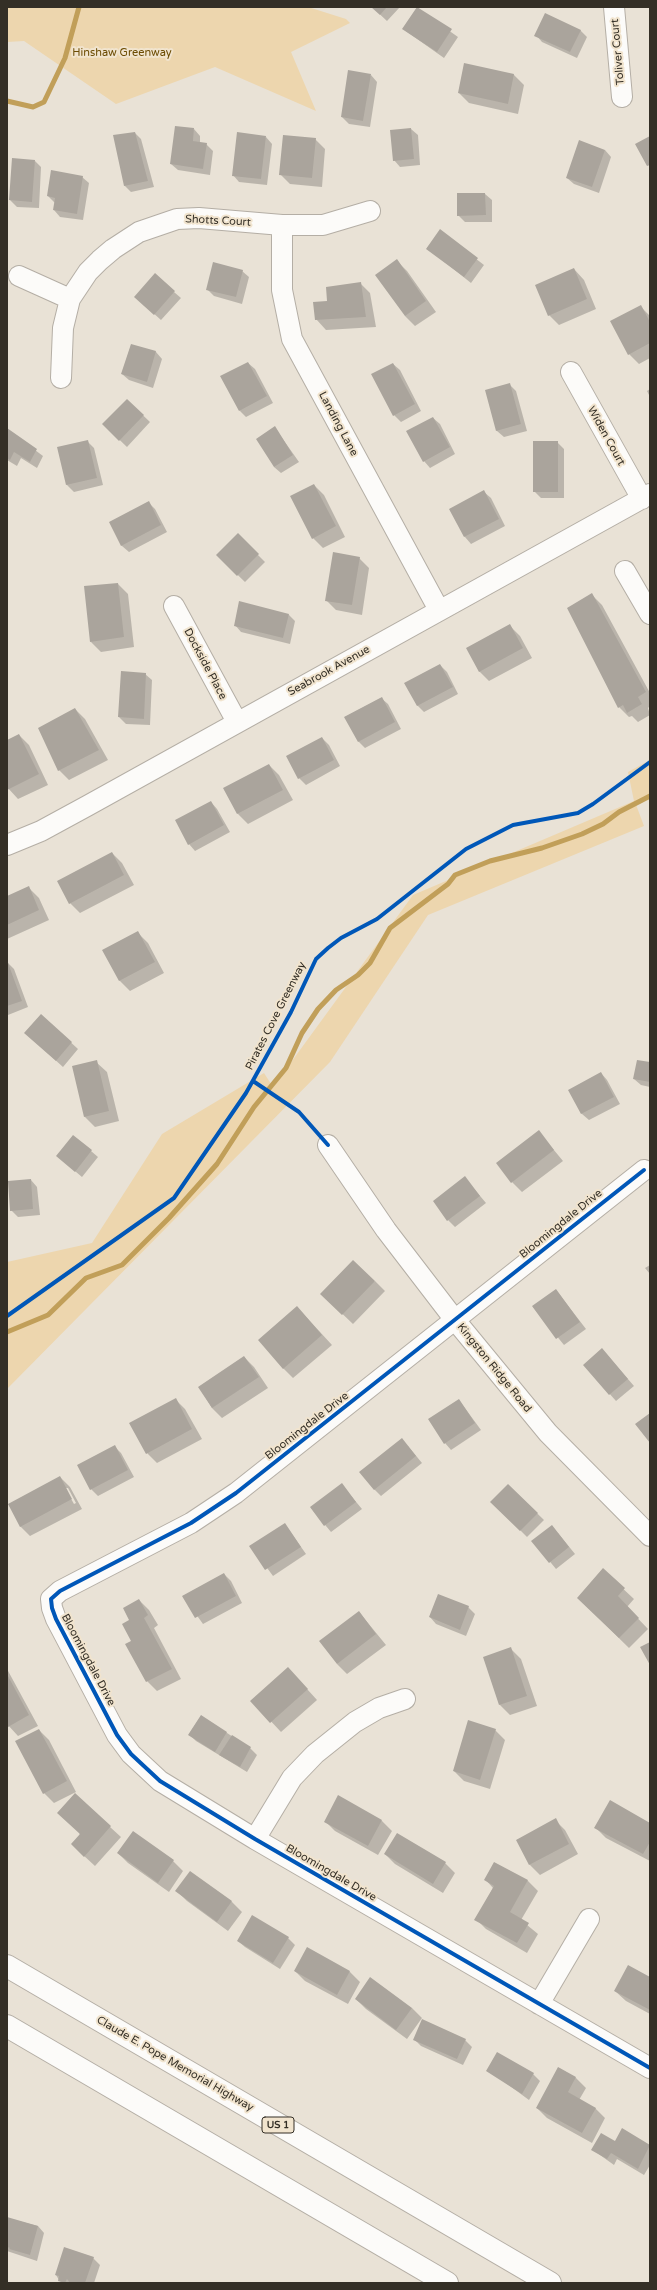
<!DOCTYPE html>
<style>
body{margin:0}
#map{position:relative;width:657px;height:2290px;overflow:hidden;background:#e9e2d6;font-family:"Varela Round",sans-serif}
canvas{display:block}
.frame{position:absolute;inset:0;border:8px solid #342f26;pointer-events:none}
</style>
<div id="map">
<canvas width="657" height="2290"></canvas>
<div class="frame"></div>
</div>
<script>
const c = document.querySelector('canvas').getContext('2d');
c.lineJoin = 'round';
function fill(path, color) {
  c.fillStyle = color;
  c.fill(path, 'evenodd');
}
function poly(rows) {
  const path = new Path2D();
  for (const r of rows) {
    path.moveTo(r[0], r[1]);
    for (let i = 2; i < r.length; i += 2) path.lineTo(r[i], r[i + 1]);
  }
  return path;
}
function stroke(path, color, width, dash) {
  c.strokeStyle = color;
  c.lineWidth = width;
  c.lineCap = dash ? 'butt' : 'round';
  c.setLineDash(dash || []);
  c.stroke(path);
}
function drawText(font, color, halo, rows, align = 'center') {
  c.font = font + ' "Varela Round",sans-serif';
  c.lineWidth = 4;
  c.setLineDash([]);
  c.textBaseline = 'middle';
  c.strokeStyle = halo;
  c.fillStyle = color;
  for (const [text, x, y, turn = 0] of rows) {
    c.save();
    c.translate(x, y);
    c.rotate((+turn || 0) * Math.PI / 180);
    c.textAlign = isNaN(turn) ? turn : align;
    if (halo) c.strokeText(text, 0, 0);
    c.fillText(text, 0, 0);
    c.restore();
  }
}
fill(poly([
 [7,7,308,7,346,19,350,23,291,52,316,111,215,67,116,104,24,41,7,42],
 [650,760,650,799,635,802,644,826,428,915,330,1062,7,1389,7,1262,92,1243,162,1134,264,1073,273,1087,413,895,634,801,628,772]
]), '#edd6ae');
fill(poly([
 [372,7,400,7,387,21],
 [417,8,458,37,444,58,403,29],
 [580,30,587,37,577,58,542,42,536,35],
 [465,65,514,75,524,85,518,114,469,103,459,93],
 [371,75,377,82,370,127,349,124,342,117],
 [194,129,200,136,200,143,206,144,213,151,210,175,178,170,171,164],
 [411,129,418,135,420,165,400,167,394,160],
 [135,133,141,139,154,187,131,192,124,185],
 [266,137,272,144,267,185,239,182,233,175],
 [315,139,325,149,322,187,290,184,280,174],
 [605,150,611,157,599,193,574,184,567,178],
 [35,161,41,167,39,208,17,207,10,200],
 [82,177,89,183,83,220,60,217,54,210,55,203,48,196],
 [485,194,492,200,492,222,465,222,458,215],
 [440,231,484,265,471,283,427,248],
 [397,261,407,271,436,312,415,326,405,316],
 [574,269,584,280,596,309,559,325,549,315],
 [242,271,249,277,242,304,214,296,207,289],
 [360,283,370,293,376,327,326,330,316,319,329,302],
 [174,292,181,298,161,320,142,303],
 [640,306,650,316,650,358,639,364,629,354],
 [131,345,156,352,162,359,153,388,129,380,122,374],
 [248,363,255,369,273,403,246,417,240,411],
 [393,364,400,370,421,411,401,422,394,415],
 [509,384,516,391,527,431,504,437,497,431,486,391],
 [650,389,650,397,647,391],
 [127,400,150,422,127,447,103,424],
 [433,418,440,424,455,454,430,468,424,461],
 [275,428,299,462,281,473,274,467],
 [7,429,43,456,37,468,21,458,17,466,7,460],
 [87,441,94,448,103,485,74,492,67,485,58,448],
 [557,442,564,449,564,498,541,498,534,491],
 [314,485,324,495,345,537,323,548,313,538],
 [484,492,491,498,505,526,471,544,465,537,450,510],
 [148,502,155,509,167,532,129,552,122,546,110,523],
 [238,535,265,562,245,582,217,555],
 [359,558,369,568,362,615,336,610,326,600],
 [118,584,128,594,134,647,101,652,91,642],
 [592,595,602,605,650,693,650,706,648,708,650,715,638,722,632,716,629,717,619,707,568,608],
 [289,615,295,621,290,644,241,632,235,625],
 [510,626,520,636,532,658,489,681,479,671],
 [440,665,447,672,458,694,424,712,417,705],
 [145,674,152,680,150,725,126,724,119,717],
 [381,698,388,704,401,729,365,748,359,742,345,717],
 [75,709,85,719,108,760,69,780,59,770],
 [19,735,29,745,48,785,18,799,7,787,7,741],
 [322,738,329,745,340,766,306,785,299,778],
 [269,765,279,775,293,800,248,824,238,814,224,789],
 [211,802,217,809,230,832,195,851,189,844],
 [112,853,122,863,134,885,80,913,70,903],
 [29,888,39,898,49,920,7,939,7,897],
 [138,933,148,943,164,973,130,991,120,981,104,951],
 [7,962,14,969,28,1007,8,1015],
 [41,1015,78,1049,63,1067,32,1039],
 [96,1062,107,1072,119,1121,95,1127,85,1117,73,1067],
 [650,1063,650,1087,641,1085,634,1079],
 [601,1073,607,1080,620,1104,589,1120,582,1114,570,1090],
 [539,1132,563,1161,522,1192,512,1182],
 [91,1151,98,1157,82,1177,57,1156],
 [465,1178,486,1203,455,1227,448,1220],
 [31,1180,37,1187,40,1215,18,1217,11,1210],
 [650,1265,650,1274,645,1268],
 [375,1281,385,1291,353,1324,332,1304],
 [556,1290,586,1329,564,1345,533,1307],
 [297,1307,332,1345,293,1378,283,1368],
 [608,1356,634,1386,616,1401,584,1365],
 [244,1357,254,1367,268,1388,222,1418,212,1408,199,1387],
 [175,1399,185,1409,202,1439,157,1463,147,1453],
 [459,1400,481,1430,451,1450,445,1443],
 [408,1446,422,1463,381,1496,374,1489],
 [115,1447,121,1453,134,1477,98,1496,91,1489],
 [60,1477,70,1487,82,1509,30,1536,20,1526],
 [65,1488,68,1488,76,1503,74,1504],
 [342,1485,362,1509,331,1532,311,1508],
 [508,1485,544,1520,527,1537,492,1502],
 [285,1524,306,1554,273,1576,251,1546],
 [558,1533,575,1554,556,1569,533,1541],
 [603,1570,634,1599,627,1607,648,1629,629,1648,578,1598],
 [224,1574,231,1581,242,1603,203,1624,183,1596],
 [139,1600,149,1610,158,1625,154,1628,181,1679,157,1691,147,1681,133,1642,131,1621],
 [468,1607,475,1614,466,1636,436,1624,430,1617],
 [359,1612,386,1645,347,1674,337,1664],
 [511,1649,521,1659,537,1706,510,1715,500,1705,484,1658],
 [7,1669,38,1726,18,1736,7,1724],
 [298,1679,317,1700,281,1732,252,1701],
 [201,1716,250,1748,257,1755,247,1772,196,1741,189,1734],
 [39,1730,49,1740,76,1792,54,1803,44,1793,17,1742],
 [495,1730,505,1740,490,1789,464,1781,454,1771],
 [75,1795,121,1837,95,1866,82,1854],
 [555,1820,565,1830,578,1854,540,1875,530,1865,517,1840],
 [325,1821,382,1821,392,1831,378,1855,335,1831],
 [650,1824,650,1861,606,1838,596,1828],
 [118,1853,173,1861,183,1871,169,1892,128,1863],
 [385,1854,445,1863,455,1873,443,1893,395,1864],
 [495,1863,528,1881,538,1891,521,1920,538,1934,527,1953,486,1929,476,1919,493,1888,485,1879],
 [190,1872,232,1902,242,1912,228,1931,187,1901,177,1891],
 [253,1917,288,1938,295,1945,280,1969,245,1947,238,1941],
 [307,1949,350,1972,360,1982,348,2004,305,1981,295,1971],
 [650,1978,650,2014,626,2001,615,1991],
 [356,1999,412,2008,422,2018,407,2039,366,2009],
 [414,2039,465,2040,472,2047,463,2065,421,2046],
 [559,2068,576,2078,586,2088,579,2100,595,2108,605,2118,592,2143,547,2118,537,2108],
 [488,2070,533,2074,540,2081,529,2100],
 [622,2130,650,2146,650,2165,644,2175,617,2159,614,2165,593,2150,615,2142],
 [7,2218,38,2226,44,2233,37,2261,7,2251],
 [93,2258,100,2265,94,2283,62,2283,59,2280,56,2275]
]), '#0003');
stroke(poly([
 [7,101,33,107,44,102,65,58,79,7],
 [7,1332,48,1315,86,1278,122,1265,169,1218,217,1164,254,1107,286,1068,302,1033,318,1009,336,990,358,975,370,963,390,928,448,884,455,875,490,861,542,848,582,834,603,824,619,812,650,796]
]), '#c19f59', 5);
fill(poly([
 [371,7,387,7,380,15],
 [417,7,452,29,437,52,402,29],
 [545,13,581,30,570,52,534,36],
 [464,63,514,74,508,104,458,93],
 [348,70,371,74,363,121,341,117],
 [175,126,194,128,193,141,207,143,203,169,170,164],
 [411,128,414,159,393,161,390,130],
 [135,132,148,181,124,186,113,135],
 [237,132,266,136,261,179,232,176],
 [283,135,316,138,312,178,279,175],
 [650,136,650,165,647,166,635,144],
 [579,140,605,150,592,187,566,178],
 [12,158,35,160,32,202,9,200],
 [51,170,83,176,77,214,53,210,55,198,47,196],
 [457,193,485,193,486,215,457,216],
 [440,229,478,258,464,277,426,249],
 [397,259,426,301,405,316,375,275],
 [213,262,243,270,236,297,206,290],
 [574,268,587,299,548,316,535,285],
 [155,273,175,291,154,315,134,297],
 [361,282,366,317,315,320,313,302,327,301,326,287],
 [641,305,650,322,650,343,628,355,610,321],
 [131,344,156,351,147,382,121,374],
 [248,362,267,396,239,411,220,376],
 [393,363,415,404,393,416,371,374],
 [510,383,521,424,496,431,485,390],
 [127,399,144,415,119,441,102,424],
 [433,417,450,447,423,462,406,431],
 [275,426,293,455,274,467,256,439],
 [7,428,37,449,30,462,14,452,10,460,7,458],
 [88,440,97,478,66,485,57,447],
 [533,441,558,441,558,492,533,492],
 [314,484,336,526,312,539,290,496],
 [484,490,499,519,464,537,449,509],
 [149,501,161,525,121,546,109,522],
 [238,533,259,554,237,576,216,555],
 [333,552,360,557,352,605,325,601],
 [118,583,124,637,90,642,84,586],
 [592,593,646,692,638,697,642,704,627,713,623,705,618,708,567,608],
 [239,601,289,614,283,638,234,626],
 [510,624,523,648,479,672,466,648],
 [440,664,453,687,417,706,404,683],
 [121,671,146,673,144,719,118,717],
 [382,697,395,722,358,742,344,717],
 [75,708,99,750,58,771,38,728],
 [19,734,39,774,7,790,7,740],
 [322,737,334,760,298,779,286,756],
 [269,764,283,790,237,814,223,788],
 [211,801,224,825,188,845,175,820],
 [112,852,124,875,69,904,57,881],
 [29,886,39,910,7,925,7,896],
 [138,931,155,962,119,981,102,950],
 [7,960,22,1001,7,1006],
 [41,1014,72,1042,56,1061,24,1033],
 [97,1060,109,1111,84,1117,72,1066],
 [637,1060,650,1062,650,1082,633,1079],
 [601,1072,614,1097,581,1114,568,1090],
 [539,1130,554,1150,511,1183,496,1163],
 [73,1135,92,1150,75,1172,56,1156],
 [465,1176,480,1196,447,1221,433,1201],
 [31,1179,33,1209,10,1211,8,1181],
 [353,1260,375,1281,342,1315,320,1294],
 [556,1289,580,1322,556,1339,532,1306],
 [297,1306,322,1335,283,1369,258,1340],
 [602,1348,628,1379,609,1395,583,1365],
 [244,1356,259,1377,212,1408,198,1387],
 [176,1398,192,1429,146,1454,129,1423],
 [459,1399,475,1423,444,1444,428,1419],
 [650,1413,650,1443,635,1424],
 [402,1438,416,1456,374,1490,359,1472],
 [115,1445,128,1470,90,1490,77,1465],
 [60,1476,72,1499,20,1527,8,1504],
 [342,1483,356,1502,324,1526,310,1507],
 [508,1484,538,1513,520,1531,490,1502],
 [285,1523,301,1547,265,1570,249,1546],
 [552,1525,569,1547,549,1563,531,1541],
 [603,1568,625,1588,618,1596,639,1618,619,1638,577,1598],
 [224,1573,236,1596,195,1618,182,1596],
 [438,1594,469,1606,460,1630,429,1617],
 [139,1599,148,1615,144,1618,172,1669,146,1682,125,1644,131,1641,122,1624,129,1620,123,1608],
 [359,1611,376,1634,337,1664,319,1641],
 [650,1642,650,1665,640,1647],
 [511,1647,527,1696,499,1705,483,1657],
 [288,1667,308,1689,270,1723,250,1701],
 [7,1674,29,1715,8,1727,7,1726],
 [201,1715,227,1732,215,1752,188,1735],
 [468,1720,496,1729,480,1780,453,1771],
 [39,1729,67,1781,43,1794,15,1741],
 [232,1735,251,1747,240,1767,219,1755],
 [75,1793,111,1826,84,1857,71,1844,80,1834,57,1813],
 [338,1795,382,1820,368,1846,324,1822],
 [610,1800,650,1823,650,1842,643,1854,594,1828],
 [556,1818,569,1844,529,1865,516,1840],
 [133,1831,174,1860,158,1883,117,1853],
 [397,1833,446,1862,433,1884,384,1854],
 [494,1862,528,1880,510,1912,529,1923,517,1943,474,1920,494,1886,484,1880],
 [190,1871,232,1901,217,1922,175,1891],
 [252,1915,289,1937,273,1963,237,1941],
 [307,1947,350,1971,337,1995,294,1971],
 [628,1965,650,1977,650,2010,614,1991],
 [370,1977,412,2008,396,2030,355,1999],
 [422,2019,466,2039,457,2059,413,2040],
 [497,2052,534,2073,522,2094,486,2071],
 [558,2067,576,2077,568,2092,596,2108,582,2133,536,2108],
 [622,2128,650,2145,638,2169,611,2153,607,2159,591,2150,601,2133,615,2141],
 [7,2217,38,2226,30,2255,9,2249,10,2248,7,2247],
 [64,2247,94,2257,85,2283,70,2283,67,2279,65,2283,58,2281,59,2276,55,2275]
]), '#aaa49c');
const street = poly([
 [614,7,622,97],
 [282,225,282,290,292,339,439,610],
 [19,276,70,299],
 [571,372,642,499],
 [61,378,63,328,70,299,88,272,100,260,113,249,139,232,177,219,199,218,282,225,323,225,370,211],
 [625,571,650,614],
 [174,606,237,722],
 [7,845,41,831,87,806,650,494],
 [328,1145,386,1230,455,1320,548,1433,650,1536],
 [644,1170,236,1493,191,1523,60,1591,51,1599,52,1608,56,1619,117,1735,131,1754,160,1781,255,1839,650,2068],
 [255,1839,292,1778,315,1754,355,1722,379,1708,405,1699],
 [539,2004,589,1919]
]);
const highway = poly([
 [7,1966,550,2283],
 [7,2026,447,2283]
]);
stroke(street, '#b4aea5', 22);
stroke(highway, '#b4aea5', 24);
stroke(street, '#fcfbf9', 20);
stroke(highway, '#fcfbf9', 22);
stroke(poly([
 [253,1081,299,1112,328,1145],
 [644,1170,236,1493,191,1523,60,1591,51,1599,52,1608,56,1619,117,1735,131,1754,160,1781,255,1839,650,2068],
 [7,1316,174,1198,246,1093,291,1012,316,959,328,948,341,938,377,919,466,849,513,825,578,813,593,804,650,762]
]), '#0057b8', 4);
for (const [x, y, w] of [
 [278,2125,32]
]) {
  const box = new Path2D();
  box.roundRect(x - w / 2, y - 8, w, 16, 3);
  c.fillStyle = '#f1e4ce';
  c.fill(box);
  stroke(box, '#342f26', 1);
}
drawText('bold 10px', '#342f26', null, [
 ["US 1",278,2125]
]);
drawText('11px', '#342f26', '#f1e4ce', [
 ["Toliver Court",618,52,-95],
 ["Shotts Court",218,221,3],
 ["Landing Lane",338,424,62],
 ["Widen Court",606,436,61],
 ["Dockside Place",205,664,62],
 ["Seabrook Avenue",329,671,-29],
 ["Pirates Cove Greenway",276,1016,-63],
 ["Bloomingdale Drive",561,1224,-39],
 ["Kingston Ridge Road",494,1368,51],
 ["Bloomingdale Drive",307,1426,-38],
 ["Bloomingdale Drive",88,1660,62],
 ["Bloomingdale Drive",331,1873,30],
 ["Claude E. Pope Memorial Highway",175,2064,30]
]);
drawText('11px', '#6c4c03', '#f1e4ce', [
 ["Hinshaw Greenway",122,53]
]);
</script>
